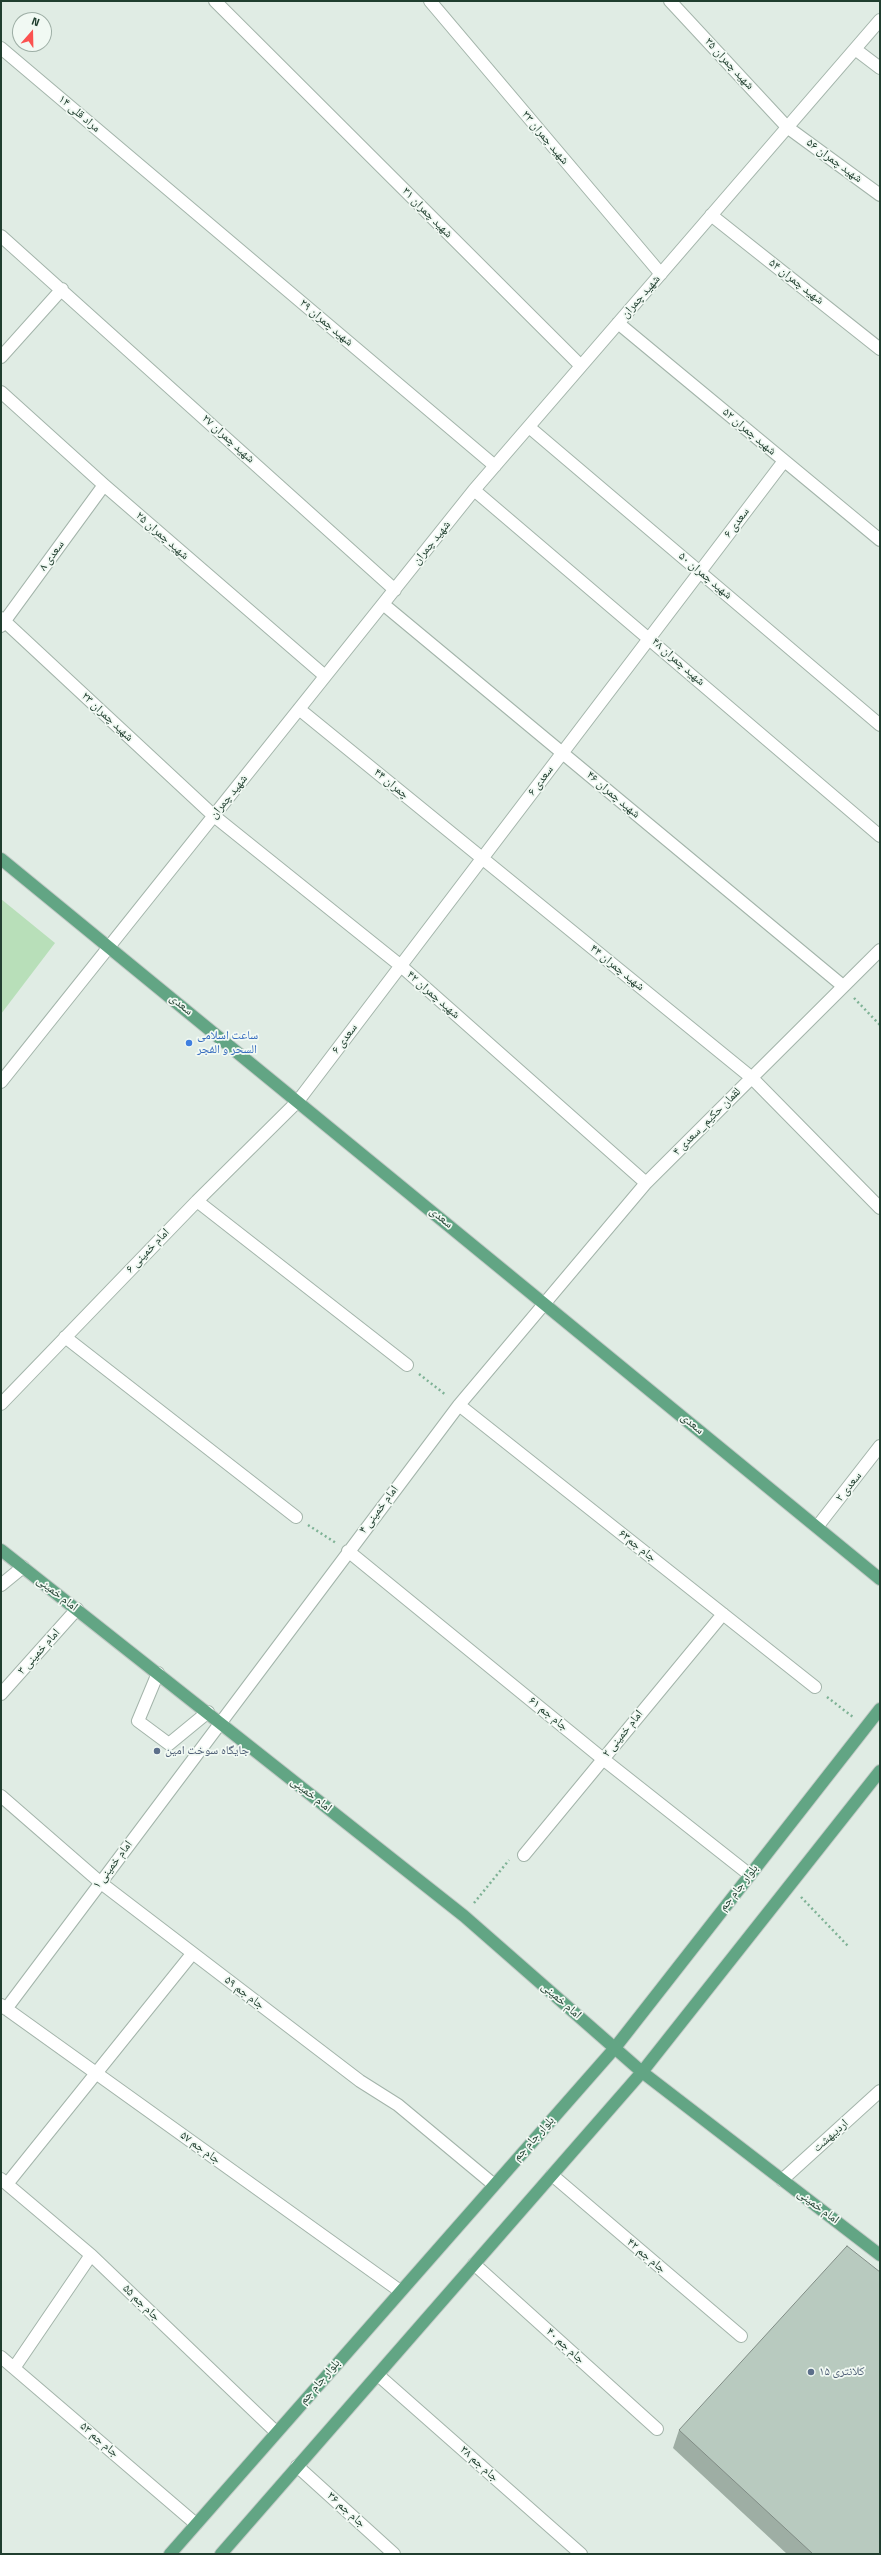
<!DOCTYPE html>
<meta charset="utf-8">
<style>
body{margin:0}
#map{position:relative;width:881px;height:2555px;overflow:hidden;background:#e0ece4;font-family:"Titillium Web",sans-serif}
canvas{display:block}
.frame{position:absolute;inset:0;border:2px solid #203e2f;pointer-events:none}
.north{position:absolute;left:12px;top:12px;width:40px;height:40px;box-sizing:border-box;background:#f1f9f3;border:1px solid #9daea5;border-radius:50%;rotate:20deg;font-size:11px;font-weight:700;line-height:16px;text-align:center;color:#203e2f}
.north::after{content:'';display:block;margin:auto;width:14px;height:18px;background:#fb5250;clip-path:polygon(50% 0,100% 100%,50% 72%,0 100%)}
</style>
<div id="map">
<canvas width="881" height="2555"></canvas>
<div class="frame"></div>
<div class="north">N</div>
</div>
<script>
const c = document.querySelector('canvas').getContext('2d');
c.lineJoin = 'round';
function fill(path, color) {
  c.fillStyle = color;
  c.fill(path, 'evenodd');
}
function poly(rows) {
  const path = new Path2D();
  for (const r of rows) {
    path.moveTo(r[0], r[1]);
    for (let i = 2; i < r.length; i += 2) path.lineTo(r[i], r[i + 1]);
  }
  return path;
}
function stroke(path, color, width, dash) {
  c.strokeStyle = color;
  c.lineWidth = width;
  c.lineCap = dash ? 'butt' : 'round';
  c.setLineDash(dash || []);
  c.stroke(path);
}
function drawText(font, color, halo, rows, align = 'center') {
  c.font = font + ' "Titillium Web","Noto Naskh Arabic",sans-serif';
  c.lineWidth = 3.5;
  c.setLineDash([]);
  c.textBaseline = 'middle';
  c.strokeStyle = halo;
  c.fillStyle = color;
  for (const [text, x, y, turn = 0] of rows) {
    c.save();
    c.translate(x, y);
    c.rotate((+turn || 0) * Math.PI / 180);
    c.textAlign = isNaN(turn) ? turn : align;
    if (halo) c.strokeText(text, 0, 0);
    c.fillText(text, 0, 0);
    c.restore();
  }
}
fill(poly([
 [1,899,55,943,1,1014]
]), '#b8dfb9');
const minor = poly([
 [215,1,581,366],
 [430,1,661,274],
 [670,1,787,127,880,195],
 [1,48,495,466],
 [855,49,880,68],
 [711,215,880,349],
 [1,236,395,590],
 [618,323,880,540],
 [1,357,62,289],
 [1,392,104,485,325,676],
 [529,427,880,725],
 [474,490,880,836],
 [383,604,843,986],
 [1,618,214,816,401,966,646,1183],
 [1,626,104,485],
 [299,709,752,1078,880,1208],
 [1,1082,474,490,880,20],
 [197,1201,407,1365],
 [65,1337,296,1517],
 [1,1404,197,1201,298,1101,784,461],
 [459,1405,815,1687],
 [817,1527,880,1446],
 [348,1551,603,1759,750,1875],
 [1,1585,23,1567],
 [158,1673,138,1721,169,1744,208,1712],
 [1,1694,77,1609],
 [1,1796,101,1883,360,2081,398,2105,493,2184],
 [524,1855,723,1614],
 [1,2005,400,2291],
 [6,2009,459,1405,646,1183,880,950],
 [552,2175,741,2336],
 [1,2179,91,2255,276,2432],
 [782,2180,880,2091],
 [7,2184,192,1954],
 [474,2264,657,2429],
 [1,2357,196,2524],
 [14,2368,91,2255],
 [378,2375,581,2554],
 [297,2466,394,2554]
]);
const major = poly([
 [1,859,880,1579],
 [1,1550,464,1916,642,2072,880,2255],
 [170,2554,614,2049,880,1709],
 [221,2554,642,2072,880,1771]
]);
stroke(minor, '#a3b4aa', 14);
stroke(major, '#c1c9c5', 14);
stroke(poly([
 [854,998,880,1025],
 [419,1374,446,1395],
 [308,1525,336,1543],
 [827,1697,853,1717],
 [801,1897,848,1946],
 [474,1903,509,1860]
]), '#7fb296', 2.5, [2, 3]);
stroke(minor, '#fff', 12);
stroke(major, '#62a584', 12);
fill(poly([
 [679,2430,880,2554,787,2554,673,2448]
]), '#9eaea4');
const building = poly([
 [847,2246,880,2272,880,2554,813,2554,679,2430,847,2246]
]);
fill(building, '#b8cabf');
stroke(building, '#818d86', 1);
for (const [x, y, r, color] of [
 [189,1043,4,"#3f7fe0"],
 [157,1751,4,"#5c6f8a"],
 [811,2372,4,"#5c6f8a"]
]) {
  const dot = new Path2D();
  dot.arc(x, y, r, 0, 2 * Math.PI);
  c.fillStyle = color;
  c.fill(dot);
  stroke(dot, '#f1f9f3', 1.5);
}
drawText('12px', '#203e2f', '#f1f9f3', [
 ["شهید چمران ۳۵",729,64,47],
 ["مراد قلی ۱۴",79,114,40],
 ["شهید چمران ۳۳",545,138,50],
 ["شهید چمران ۵۶",834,161,36],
 ["شهید چمران ۳۱",427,213,45],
 ["شهید چمران ۵۴",796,282,38],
 ["شهید چمران",641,297,-49],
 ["شهید چمران ۲۹",326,323,40],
 ["شهید چمران ۵۲",749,432,40],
 ["شهید چمران ۲۷",228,439,42],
 ["سعدی ۶",737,523,-53],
 ["شهید چمران ۲۵",162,536,41],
 ["شهید چمران",432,543,-51],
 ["سعدی ۸",52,556,-54],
 ["شهید چمران ۵۰",705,576,40],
 ["شهید چمران ۴۸",678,662,41],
 ["شهید چمران ۲۳",107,717,43],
 ["سعدی ۶",541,781,-53],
 ["چمران ۴۴",391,784,39],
 ["شهید چمران ۴۶",613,795,40],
 ["شهید چمران",229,797,-51],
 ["شهید چمران ۴۴",617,968,39],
 ["شهید چمران ۴۲",433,995,41],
 ["سعدی",181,1005,39],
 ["سعدی ۶",345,1039,-53],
 ["لقمان حکیم_سعدی ۴",707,1122,-45],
 ["سعدی",441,1218,39],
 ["امام خمینی ۶",148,1251,-46],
 ["سعدی",692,1424,40],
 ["سعدی ۲",849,1487,-52],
 ["امام خمینی ۴",379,1510,-53],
 ["جام جم۶۳",637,1546,38],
 ["امام خمینی",57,1594,38],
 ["امام خمینی ۳",39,1652,-48],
 ["جام جم ۶۱",548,1714,39],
 ["امام خمینی ۲",623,1734,-51],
 ["امام خمینی",311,1795,38],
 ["امام خمینی ۱",113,1865,-53],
 ["بلوار جام جم",739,1888,-52],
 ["جام جم ۵۹",244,1993,37],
 ["امام خمینی",561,2001,41],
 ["اردیبهشت",831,2136,-42],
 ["بلوار جام جم",534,2139,-48],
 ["جام جم ۵۷",200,2148,36],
 ["امام خمینی",818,2207,37],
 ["جام جم ۴۲",646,2256,40],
 ["جام جم ۵۵",141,2303,44],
 ["جام جم ۴۰",565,2346,42],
 ["بلوار جام جم",320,2382,-49],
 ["جام جم ۵۳",99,2440,41],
 ["جام جم ۳۸",479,2464,42],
 ["جام جم ۳۶",346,2510,42]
]);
drawText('12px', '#366cbe', '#f1f9f3', [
 ["ساعت اسلامی",197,1036],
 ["السحر و الفجر",197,1050]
], 'left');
drawText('12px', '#4e5e75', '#f1f9f3', [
 ["جایگاه سوخت امین",165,1751],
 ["کلانتری ۱۵",819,2372]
], 'left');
</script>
